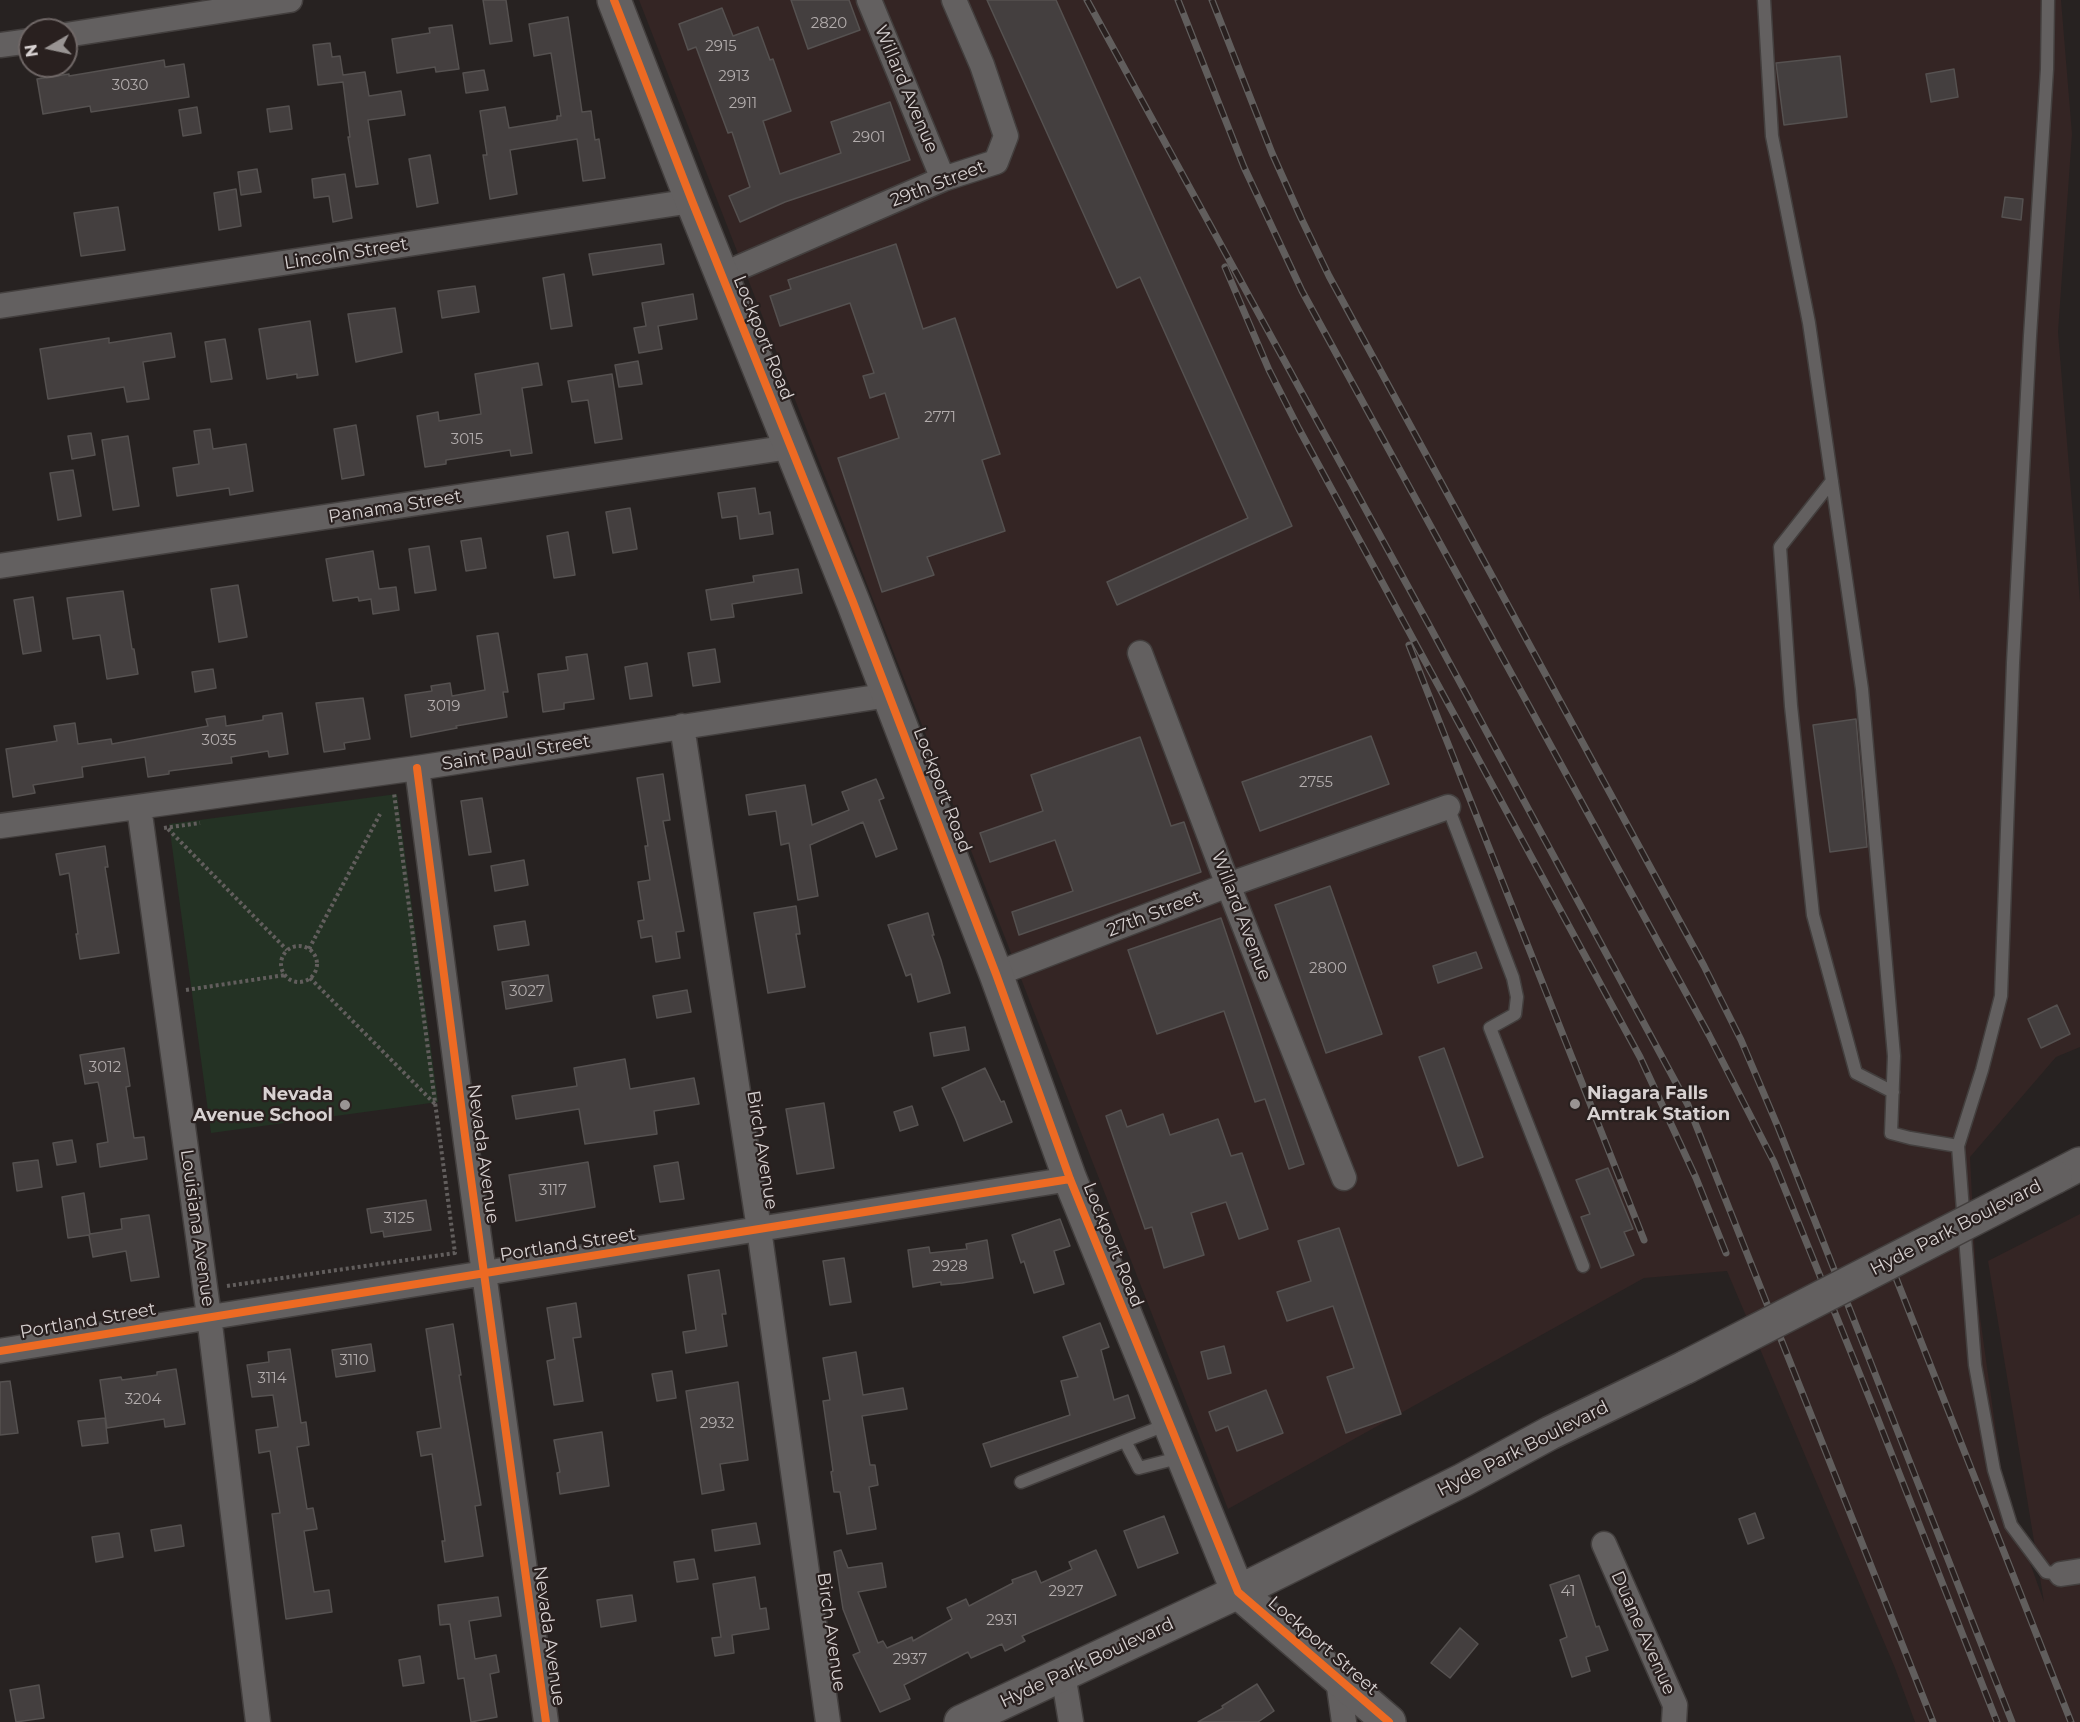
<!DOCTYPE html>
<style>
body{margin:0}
#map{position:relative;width:2080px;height:1722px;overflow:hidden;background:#272221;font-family:Montserrat,sans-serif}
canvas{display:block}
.north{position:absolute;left:18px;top:18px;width:60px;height:60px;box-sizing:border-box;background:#29201f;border:2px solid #6f6766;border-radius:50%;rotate:261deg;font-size:16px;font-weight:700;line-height:24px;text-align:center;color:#d7d1d1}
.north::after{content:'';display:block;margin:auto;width:21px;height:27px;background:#999493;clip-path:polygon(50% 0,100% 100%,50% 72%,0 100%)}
</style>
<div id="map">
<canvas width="2080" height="1722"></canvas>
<div class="north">N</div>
</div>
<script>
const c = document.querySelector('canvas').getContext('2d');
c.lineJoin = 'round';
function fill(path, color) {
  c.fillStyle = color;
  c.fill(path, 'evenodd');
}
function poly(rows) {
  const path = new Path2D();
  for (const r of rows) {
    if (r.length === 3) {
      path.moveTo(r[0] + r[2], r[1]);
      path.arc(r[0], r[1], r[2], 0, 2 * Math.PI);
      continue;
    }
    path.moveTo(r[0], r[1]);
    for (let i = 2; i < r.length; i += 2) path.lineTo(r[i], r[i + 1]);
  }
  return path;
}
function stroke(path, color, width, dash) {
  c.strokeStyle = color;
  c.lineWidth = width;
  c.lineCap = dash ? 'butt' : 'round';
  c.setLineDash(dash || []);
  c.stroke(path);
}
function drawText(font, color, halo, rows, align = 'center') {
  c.font = font + ' Montserrat,sans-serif';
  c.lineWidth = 4.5;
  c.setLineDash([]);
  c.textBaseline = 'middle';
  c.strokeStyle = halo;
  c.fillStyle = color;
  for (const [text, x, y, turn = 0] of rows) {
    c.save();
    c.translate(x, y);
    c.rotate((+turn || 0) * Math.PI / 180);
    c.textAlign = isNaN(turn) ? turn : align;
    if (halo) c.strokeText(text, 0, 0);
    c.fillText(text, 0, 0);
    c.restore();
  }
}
fill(poly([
 [639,0,2061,0,2072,134,2058,332,2080,602,2080,1047,2056,1057,1970,1157,1977,1295,2004,1490,2044,1602,1988,1261,2080,1214,2080,1722,1915,1722,1895,1668,1727,1271,1644,1278,1228,1509]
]), '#342524');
fill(poly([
 [397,794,438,1102,211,1133,169,824]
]), '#243224');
const building = poly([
 [483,0,506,0,512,41,490,44,483,0],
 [791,0,849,0,860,30,808,49,791,0],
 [987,0,1056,0,1292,526,1117,605,1107,582,1248,518,1140,277,1117,288,987,0],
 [722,8,733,36,758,27,770,60,773,59,791,111,763,121,780,174,841,153,831,122,890,102,910,160,785,202,740,222,729,196,750,187,732,132,728,133,696,47,688,50,679,24,722,8],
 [568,17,582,112,591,111,595,140,599,139,605,178,583,181,577,139,510,150,517,194,490,199,483,155,487,155,480,111,505,107,509,128,557,120,557,116,561,116,551,53,534,56,529,24,568,17],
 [452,25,459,69,436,72,435,67,397,73,392,39,430,33,429,28,452,25],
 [330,43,332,57,340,56,343,75,365,72,369,96,401,91,405,115,368,120,378,184,356,187,348,137,350,137,343,82,318,85,313,45,330,43],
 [1840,56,1847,117,1784,125,1776,63,1840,56],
 [164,60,165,67,184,64,189,97,91,112,90,106,43,114,37,79,69,74,69,76,164,60],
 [1954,69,1958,97,1931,102,1926,74,1954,69],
 [484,70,488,90,466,93,463,73,484,70],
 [289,106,292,129,270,132,267,109,289,106],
 [197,107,201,133,183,136,179,110,197,107],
 [430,155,438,203,417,207,409,159,430,155],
 [257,169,261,192,241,195,238,172,257,169],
 [345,174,352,218,333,222,329,196,314,198,312,179,345,174],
 [236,189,241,226,219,230,214,193,236,189],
 [2005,197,2023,199,2021,220,2002,217,2005,197],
 [118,207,125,250,81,256,74,213,118,207],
 [661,244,664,264,593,275,589,254,661,244],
 [896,244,923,329,955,318,1000,454,982,460,1005,531,927,557,934,575,882,592,838,458,899,438,885,393,870,398,863,376,874,373,850,303,780,326,770,296,791,289,788,280,896,244],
 [564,274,572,326,551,329,543,278,564,274],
 [475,286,479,312,442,318,438,291,475,286],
 [693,294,697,319,658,326,662,349,639,353,634,328,646,326,642,303,693,294],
 [395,308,402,352,356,362,348,314,395,308],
 [310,321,318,375,297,378,297,374,267,379,259,329,310,321],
 [171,333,175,357,143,362,149,399,127,402,124,387,48,399,40,349,109,338,109,343,171,333],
 [225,339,232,379,211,382,205,342,225,339],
 [638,361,642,384,619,387,615,365,638,361],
 [538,363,542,385,522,388,532,453,511,456,510,450,446,460,446,464,425,467,417,416,438,412,439,421,481,414,475,374,538,363],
 [612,374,622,439,595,443,588,400,572,402,568,381,612,374],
 [356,425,364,475,342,479,334,429,356,425],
 [210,429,213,449,246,444,253,491,230,495,229,488,177,496,173,468,199,464,194,431,210,429],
 [91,433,95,455,72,459,68,436,91,433],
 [128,436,139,506,113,510,102,440,128,436],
 [73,470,81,516,58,520,50,473,73,470],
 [755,488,759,514,770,512,773,534,740,539,737,516,722,518,718,493,755,488],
 [630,508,637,549,613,553,606,512,630,508],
 [568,532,575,575,554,578,547,536,568,532],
 [481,538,486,568,466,571,461,541,481,538],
 [429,546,436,590,415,593,409,549,429,546],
 [373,551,379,589,396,587,399,610,373,614,371,599,359,601,358,597,333,601,326,559,373,551],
 [798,569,802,593,732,604,734,617,711,620,706,590,754,582,753,576,798,569],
 [238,585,247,637,219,642,211,589,238,585],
 [123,591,132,649,134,649,138,674,107,679,100,635,73,639,67,598,123,591],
 [33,597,41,651,23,654,14,600,33,597],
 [498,633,508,692,503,692,507,717,456,726,457,728,411,737,405,695,432,691,431,686,450,683,452,696,485,690,477,636,498,633],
 [715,649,720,682,693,686,688,653,715,649],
 [587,654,594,699,564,703,564,709,543,712,538,674,568,670,566,657,587,654],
 [647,663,652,696,630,699,625,667,647,663],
 [213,669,216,688,195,692,192,672,213,669],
 [363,698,370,739,344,743,345,749,324,752,316,703,363,698],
 [282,713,288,754,269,757,268,751,231,757,232,763,169,771,169,774,148,777,145,757,82,767,83,777,33,785,35,793,13,797,6,749,57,741,54,726,75,723,78,744,111,739,112,744,208,726,206,719,225,716,226,726,263,720,263,716,282,713],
 [1856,719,1867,847,1830,852,1813,725,1856,719],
 [1371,736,1389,784,1260,831,1242,782,1371,736],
 [1140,737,1171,826,1184,822,1201,872,1019,935,1012,912,1073,891,1055,840,990,862,980,833,1043,811,1031,775,1140,737],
 [663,774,670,820,663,821,684,931,676,932,680,958,656,962,652,936,641,938,638,921,644,920,638,882,650,880,645,846,648,846,637,778,663,774],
 [876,779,884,798,879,800,897,849,876,857,863,822,810,845,818,896,798,900,789,843,781,845,776,811,749,815,746,795,805,785,812,825,849,810,842,792,876,779],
 [482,798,491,852,469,855,461,801,482,798],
 [105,846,108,867,105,867,119,953,80,959,76,934,78,934,69,873,60,875,56,854,105,846],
 [524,860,528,885,495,891,491,866,524,860],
 [1330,886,1382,1034,1326,1053,1275,905,1330,886],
 [796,906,800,934,796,934,805,987,768,993,754,913,796,906],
 [928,913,934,935,932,935,941,960,950,993,918,1002,911,974,906,976,888,925,928,913],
 [1221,918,1304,1164,1289,1169,1265,1099,1255,1102,1224,1011,1157,1034,1128,950,1221,918],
 [525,921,529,945,498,950,494,926,525,921],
 [1476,952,1482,968,1438,983,1433,966,1476,952],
 [548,975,552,1001,506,1009,502,982,548,975],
 [687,990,691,1012,657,1018,653,996,687,990],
 [2057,1005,2070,1034,2041,1048,2028,1019,2057,1005],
 [965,1027,969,1050,934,1056,930,1033,965,1027],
 [124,1048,130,1086,126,1087,134,1138,144,1137,147,1159,100,1167,97,1144,108,1142,100,1091,98,1082,85,1084,80,1055,124,1048],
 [1444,1048,1483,1157,1458,1166,1419,1057,1444,1048],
 [625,1059,630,1089,694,1078,699,1104,654,1111,657,1134,585,1144,579,1109,516,1119,512,1096,577,1086,574,1068,625,1059],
 [985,1068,1001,1102,1004,1101,1012,1122,964,1141,956,1120,942,1088,985,1068],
 [824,1103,834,1168,797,1174,786,1109,824,1103],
 [912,1106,918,1125,900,1131,894,1112,912,1106],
 [1121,1110,1127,1127,1163,1114,1170,1135,1218,1119,1231,1156,1242,1153,1268,1229,1239,1239,1226,1202,1191,1213,1204,1255,1164,1268,1152,1227,1145,1229,1106,1116,1121,1110],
 [72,1140,76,1162,57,1165,53,1143,72,1140],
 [38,1160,42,1187,17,1191,13,1163,38,1160],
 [588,1162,595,1207,516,1221,509,1175,588,1162],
 [678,1162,684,1199,660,1202,654,1166,678,1162],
 [1608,1168,1633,1229,1624,1232,1634,1255,1601,1268,1581,1217,1590,1214,1576,1180,1608,1168],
 [84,1193,90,1234,122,1229,121,1219,149,1215,159,1277,131,1281,126,1251,93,1257,89,1235,68,1238,62,1197,84,1193],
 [426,1200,431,1230,384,1237,383,1231,371,1233,367,1209,426,1200],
 [1060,1219,1070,1246,1054,1251,1064,1284,1034,1293,1024,1261,1021,1263,1012,1235,1060,1219],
 [1339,1228,1401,1414,1346,1433,1327,1377,1354,1368,1333,1306,1287,1321,1277,1292,1311,1281,1298,1241,1339,1228],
 [987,1240,993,1278,962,1283,941,1285,941,1282,913,1287,908,1250,929,1247,930,1253,967,1249,966,1244,987,1240],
 [844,1258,851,1302,830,1305,823,1261,844,1258],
 [719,1270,726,1314,722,1314,727,1346,686,1353,683,1332,696,1330,688,1275,719,1270],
 [576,1303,581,1337,573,1338,583,1401,554,1405,547,1361,555,1359,547,1308,576,1303],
 [1100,1323,1109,1347,1101,1350,1114,1400,1128,1395,1135,1418,991,1467,983,1444,1070,1415,1061,1381,1078,1377,1063,1337,1100,1323],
 [453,1324,461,1375,459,1375,481,1505,475,1506,483,1556,445,1562,442,1541,445,1541,432,1454,421,1456,417,1432,441,1428,426,1329,453,1324],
 [371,1344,375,1371,336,1377,332,1350,371,1344],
 [1224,1346,1231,1373,1208,1379,1201,1352,1224,1346],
 [290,1349,301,1423,306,1422,309,1445,297,1447,307,1509,313,1508,317,1529,304,1531,314,1592,329,1590,332,1612,286,1619,272,1514,280,1513,270,1451,259,1453,256,1430,278,1427,273,1395,252,1397,247,1365,269,1362,268,1352,290,1349],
 [856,1352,863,1395,903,1388,907,1409,862,1416,870,1465,875,1465,878,1485,869,1487,876,1529,847,1534,840,1492,834,1492,831,1472,833,1471,823,1401,830,1400,823,1358,856,1352],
 [176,1369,185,1424,165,1427,164,1419,107,1428,100,1380,121,1377,122,1380,157,1375,157,1372,176,1369],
 [672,1371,676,1398,657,1401,652,1374,672,1371],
 [10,1381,18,1433,0,1435,0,1382,10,1381],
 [738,1382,748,1460,720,1464,724,1490,702,1494,686,1391,738,1382],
 [1266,1390,1283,1433,1237,1451,1228,1426,1216,1431,1209,1412,1266,1390],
 [105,1418,108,1443,82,1446,78,1421,105,1418],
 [602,1432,609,1486,560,1494,557,1473,560,1472,554,1440,602,1432],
 [1755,1513,1764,1538,1748,1544,1739,1519,1755,1513],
 [1164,1516,1178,1553,1138,1568,1124,1531,1164,1516],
 [756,1523,760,1544,715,1551,712,1530,756,1523],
 [181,1525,184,1546,155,1551,151,1530,181,1525],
 [119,1533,123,1557,96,1562,92,1537,119,1533],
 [841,1550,848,1568,882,1563,886,1587,858,1592,878,1643,883,1641,887,1648,912,1637,913,1641,952,1619,947,1608,966,1599,969,1606,1013,1583,1012,1580,1036,1571,1041,1583,1072,1569,1069,1562,1096,1550,1116,1595,1022,1636,1025,1641,1005,1651,1002,1644,971,1658,968,1652,904,1685,910,1699,880,1712,853,1655,860,1652,843,1609,834,1552,841,1550],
 [694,1559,698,1579,677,1582,674,1562,694,1559],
 [1579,1575,1596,1627,1599,1626,1608,1650,1586,1657,1590,1671,1572,1677,1560,1640,1567,1637,1550,1585,1579,1575],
 [755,1577,760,1609,766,1608,769,1629,732,1635,734,1653,715,1656,712,1638,721,1637,713,1584,755,1577],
 [632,1595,636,1621,601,1627,597,1600,632,1595],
 [498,1597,501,1616,469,1621,475,1659,496,1655,499,1672,490,1674,497,1717,471,1722,464,1678,458,1679,450,1624,440,1625,438,1605,498,1597],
 [1460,1628,1478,1644,1450,1678,1431,1663,1460,1628],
 [420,1656,424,1683,403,1686,399,1660,420,1656],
 [1257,1684,1274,1711,1258,1722,1198,1722,1223,1708,1222,1706,1257,1684],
 [39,1685,44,1718,16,1722,10,1690,39,1685]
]);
fill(building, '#443f3f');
stroke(building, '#555150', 1.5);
const lane = poly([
 [1764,0,1772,136,1809,323,1862,689,1894,1056,1891,1133,1910,1138,1958,1146],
 [2048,0,2047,69,2030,336,2013,663,2001,996,1982,1070,1958,1146,1975,1365,1994,1470,2011,1525,2046,1572,2061,1574],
 [1832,481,1780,547,1791,706,1813,915,1856,1073,1893,1092],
 [1448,807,1513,978,1517,997,1515,1014,1490,1028,1583,1266],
 [1125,1441,1139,1468,1182,1457],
 [1021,1482,1168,1424]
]);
const street = poly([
 [869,0,943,179],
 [66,35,290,0],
 [0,45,30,41],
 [722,275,943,179,996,162,1006,136,982,65,954,0],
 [0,306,692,201],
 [0,566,790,447],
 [1140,653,1228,885,1344,1178],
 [682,726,759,1229,828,1722],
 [417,768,466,1143,546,1722],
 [139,807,209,1316,258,1722],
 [0,826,417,768,889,695],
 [996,974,1228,885,1448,807],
 [0,1351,1070,1179],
 [1604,1544,1675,1705,1674,1722],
 [2061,1574,2080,1571],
 [1063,1674,1071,1722],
 [1338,1680,1344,1722]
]);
const secondary = poly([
 [614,0,692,201,853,602,996,974,1070,1179,1238,1592,1389,1722],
 [2055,1177,2080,1164],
 [961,1722,1238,1592,1463,1480,1550,1433,1686,1367]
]);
stroke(lane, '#433f3e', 15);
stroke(street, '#433f3e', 27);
stroke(secondary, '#433f3e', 36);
stroke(poly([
 [164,828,200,823],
 [168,829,287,950],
 [299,964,18],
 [309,949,380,814],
 [310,978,436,1105],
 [186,990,285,975],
 [227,1286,455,1253,394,793]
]), '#625e5d', 4, [3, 3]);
stroke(lane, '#636060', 12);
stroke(street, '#636060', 24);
stroke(secondary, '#636060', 33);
const rail = poly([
 [1087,0,1429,625,1688,1105,1933,1722],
 [1178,0,1244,167,1302,291,1709,1035,1774,1162,1877,1417,1997,1722],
 [1212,0,1272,153,1301,218,1329,276,1704,966,1741,1040,1778,1127,2012,1722],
 [1225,267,1269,370,1299,429,1640,1057,1696,1178,1726,1253],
 [1409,645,1644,1240],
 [1894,1273,2071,1722]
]);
stroke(rail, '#615e5d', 7);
stroke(rail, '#29201f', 4.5, [14]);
const secondaryBridge = poly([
 [1686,1367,2055,1177]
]);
stroke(secondaryBridge, '#433f3e', 36, []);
stroke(secondaryBridge, '#636060', 33);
stroke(poly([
 [614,0,692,201,853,602,996,974,1070,1179,1238,1592,1389,1722],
 [417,768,466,1143,546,1722],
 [0,1351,1070,1179]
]), '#ed6a23', 8);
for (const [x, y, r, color] of [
 [1575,1104,6,"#999493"],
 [345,1105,6,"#999493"]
]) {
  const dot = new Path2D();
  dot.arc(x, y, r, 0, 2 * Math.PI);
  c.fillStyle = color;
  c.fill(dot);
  stroke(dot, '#29201f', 2);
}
drawText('15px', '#b2acac', null, [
 ["2820",829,24],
 ["2915",721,47],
 ["2913",734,77],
 ["3030",130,86],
 ["2911",743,104],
 ["2901",869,138],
 ["2771",940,418],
 ["3015",467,440],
 ["3019",444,707],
 ["3035",219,741],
 ["2755",1316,783],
 ["2800",1328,969],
 ["3027",527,992],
 ["3012",105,1068],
 ["3117",553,1191],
 ["3125",399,1219],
 ["2928",950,1267],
 ["3110",354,1361],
 ["3114",272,1379],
 ["3204",143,1400],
 ["2932",717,1424],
 ["2927",1066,1592],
 ["41",1568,1592],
 ["2931",1002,1621],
 ["2937",910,1660]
]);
drawText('18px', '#d7d1d1', '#29201f', [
 ["Willard Avenue",906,89,67],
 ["29th Street",938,184,-21],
 ["Lincoln Street",346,254,-9],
 ["Lockport Road",763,338,68],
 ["Panama Street",395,507,-9],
 ["Saint Paul Street",516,753,-9],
 ["Lockport Road",942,790,69],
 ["27th Street",1154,914,-21],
 ["Willard Avenue",1241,916,69],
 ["Birch Avenue",762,1150,81],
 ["Nevada Avenue",483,1154,82],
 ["Louisiana Avenue",197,1228,82],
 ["Hyde Park Boulevard",1956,1228,-27],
 ["Portland Street",568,1245,-9],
 ["Lockport Road",1113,1245,68],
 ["Portland Street",88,1321,-10],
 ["Hyde Park Boulevard",1523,1449,-27],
 ["Birch Avenue",831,1632,82],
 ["Duane Avenue",1643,1633,66],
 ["Nevada Avenue",549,1636,82],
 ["Lockport Street",1323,1646,41],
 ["Hyde Park Boulevard",1087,1663,-25]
]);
drawText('bold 18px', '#d7d1d1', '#29201f', [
 ["Niagara Falls",1587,1094],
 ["Amtrak Station",1587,1115],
 ["Nevada",333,1095,"right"],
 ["Avenue School",333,1116,"right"]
], 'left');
</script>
